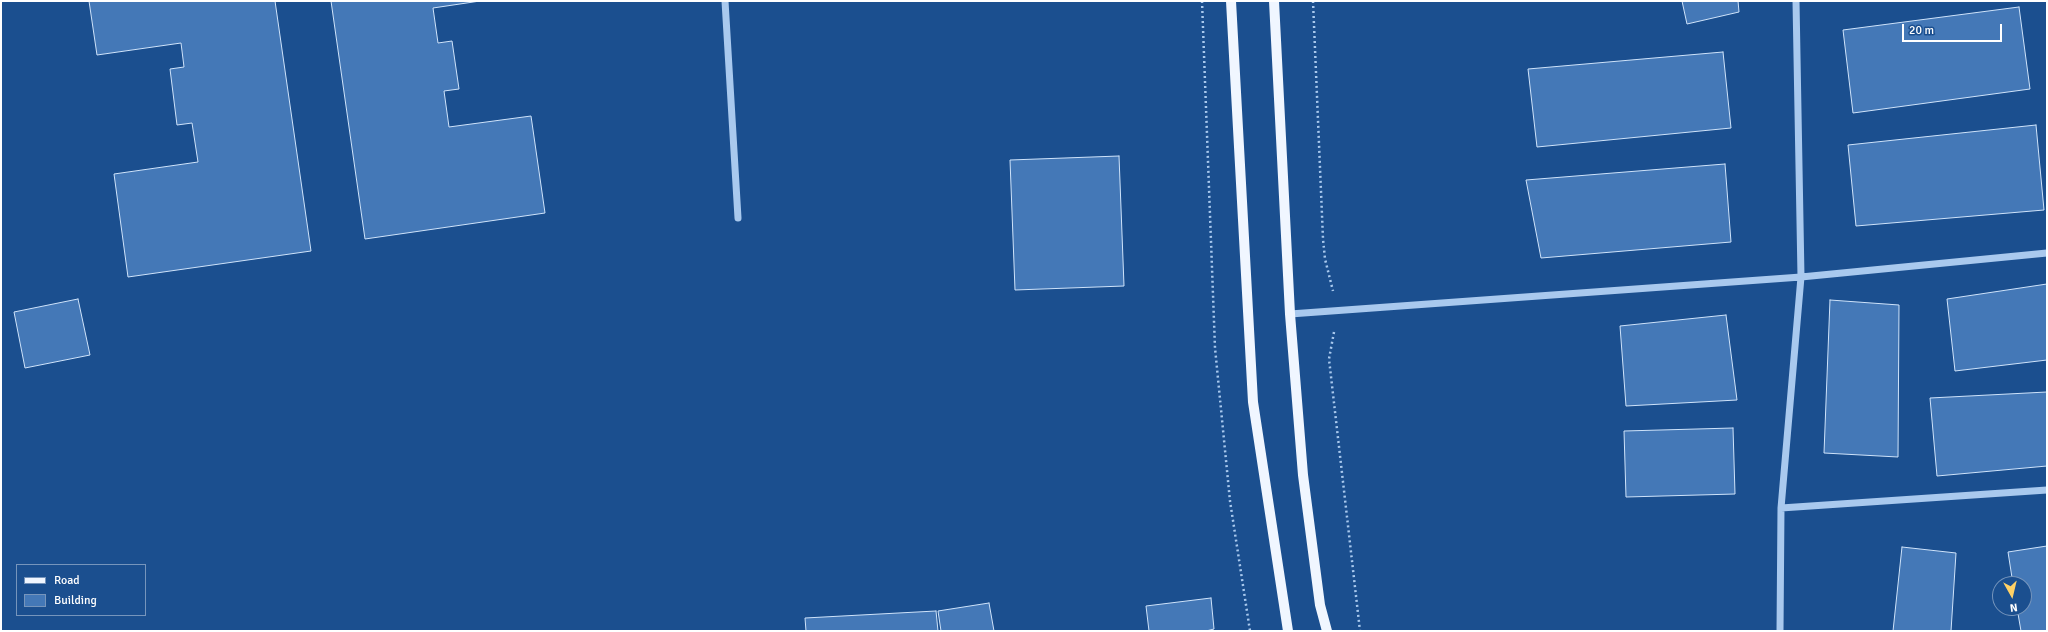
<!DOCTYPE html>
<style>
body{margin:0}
#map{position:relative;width:2048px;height:632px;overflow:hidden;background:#1b4f8f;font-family:Signika,sans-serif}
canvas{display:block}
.frame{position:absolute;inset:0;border:2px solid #fff;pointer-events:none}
.legend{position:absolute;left:16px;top:564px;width:130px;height:52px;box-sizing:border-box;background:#1b4f8f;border:1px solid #7695bc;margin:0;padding:5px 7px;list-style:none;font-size:12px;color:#fff}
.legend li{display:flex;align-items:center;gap:8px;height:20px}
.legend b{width:20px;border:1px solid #7695bc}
.north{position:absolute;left:1992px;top:576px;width:40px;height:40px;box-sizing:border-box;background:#1b4f8f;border:1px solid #7695bc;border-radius:50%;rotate:172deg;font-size:11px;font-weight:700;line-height:16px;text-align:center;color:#fff}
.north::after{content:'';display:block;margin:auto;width:14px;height:18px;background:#ffd166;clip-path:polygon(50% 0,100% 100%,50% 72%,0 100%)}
.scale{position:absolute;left:1902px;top:24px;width:100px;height:18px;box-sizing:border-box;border:2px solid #fff;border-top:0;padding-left:5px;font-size:12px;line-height:14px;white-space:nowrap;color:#fff;-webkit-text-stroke:3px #1b4f8f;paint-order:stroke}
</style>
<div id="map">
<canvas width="2048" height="632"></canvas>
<div class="frame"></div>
<ul class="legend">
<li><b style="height:5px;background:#f0f6ff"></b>Road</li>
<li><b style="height:11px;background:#4478b7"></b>Building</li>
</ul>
<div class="north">N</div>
<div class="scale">20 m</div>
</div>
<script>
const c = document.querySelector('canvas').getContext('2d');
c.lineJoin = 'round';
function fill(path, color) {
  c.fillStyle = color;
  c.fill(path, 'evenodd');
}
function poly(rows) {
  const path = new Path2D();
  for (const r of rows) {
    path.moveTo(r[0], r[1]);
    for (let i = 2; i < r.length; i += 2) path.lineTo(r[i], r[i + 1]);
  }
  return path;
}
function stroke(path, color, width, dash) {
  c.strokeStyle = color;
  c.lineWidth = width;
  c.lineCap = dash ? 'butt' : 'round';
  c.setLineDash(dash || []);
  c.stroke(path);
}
const building = poly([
 [89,1,275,1,311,251,128,277,114,174,198,162,192,123,177,125,170,69,184,67,181,43,97,55,89,1],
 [331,1,480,1,433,8,438,43,452,41,459,89,444,91,449,127,531,116,545,213,365,239,331,1],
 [1682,1,1738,1,1739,12,1687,24,1682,1],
 [2019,7,2030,89,1853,113,1843,30,2019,7],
 [1723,52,1731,128,1537,147,1528,69,1723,52],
 [2036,125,2044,210,1856,226,1848,145,2036,125],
 [1119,156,1124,286,1015,290,1010,160,1119,156],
 [1725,164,1731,242,1541,258,1526,180,1725,164],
 [2047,284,2047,360,1955,371,1947,299,2047,284],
 [78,299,90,355,25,368,14,312,78,299],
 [1830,300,1899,305,1898,457,1824,453,1830,300],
 [1726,315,1737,400,1626,406,1620,326,1726,315],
 [2047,392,2047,466,1937,476,1930,398,2047,392],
 [1733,428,1735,494,1626,497,1624,431,1733,428],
 [2047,546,2047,631,2021,631,2017,608,2024,608,2024,584,2013,584,2008,552,2047,546],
 [1902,547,1956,553,1951,631,1893,631,1902,547],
 [1211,598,1214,629,1206,631,1149,631,1146,606,1211,598],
 [989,603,994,631,941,631,938,611,989,603],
 [936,611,938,631,806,631,805,618,936,611]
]);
fill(building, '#4478b7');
stroke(building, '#cfe3fa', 1);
stroke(poly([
 [1202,1,1215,348,1230,501,1250,631],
 [1313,1,1323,239,1325,259,1333,291],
 [1334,332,1329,359,1360,631]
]), '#a9c9ee', 2.5, [2, 3]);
stroke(poly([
 [725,1,738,218],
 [1290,314,1801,277,2047,253],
 [1781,508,2047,490],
 [1780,631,1781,508,1801,277,1796,1]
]), '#a9c9ee', 7);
stroke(poly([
 [1231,1,1253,402,1288,631],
 [1274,1,1290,314,1303,475,1320,605,1327,631]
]), '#f0f6ff', 10);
</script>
